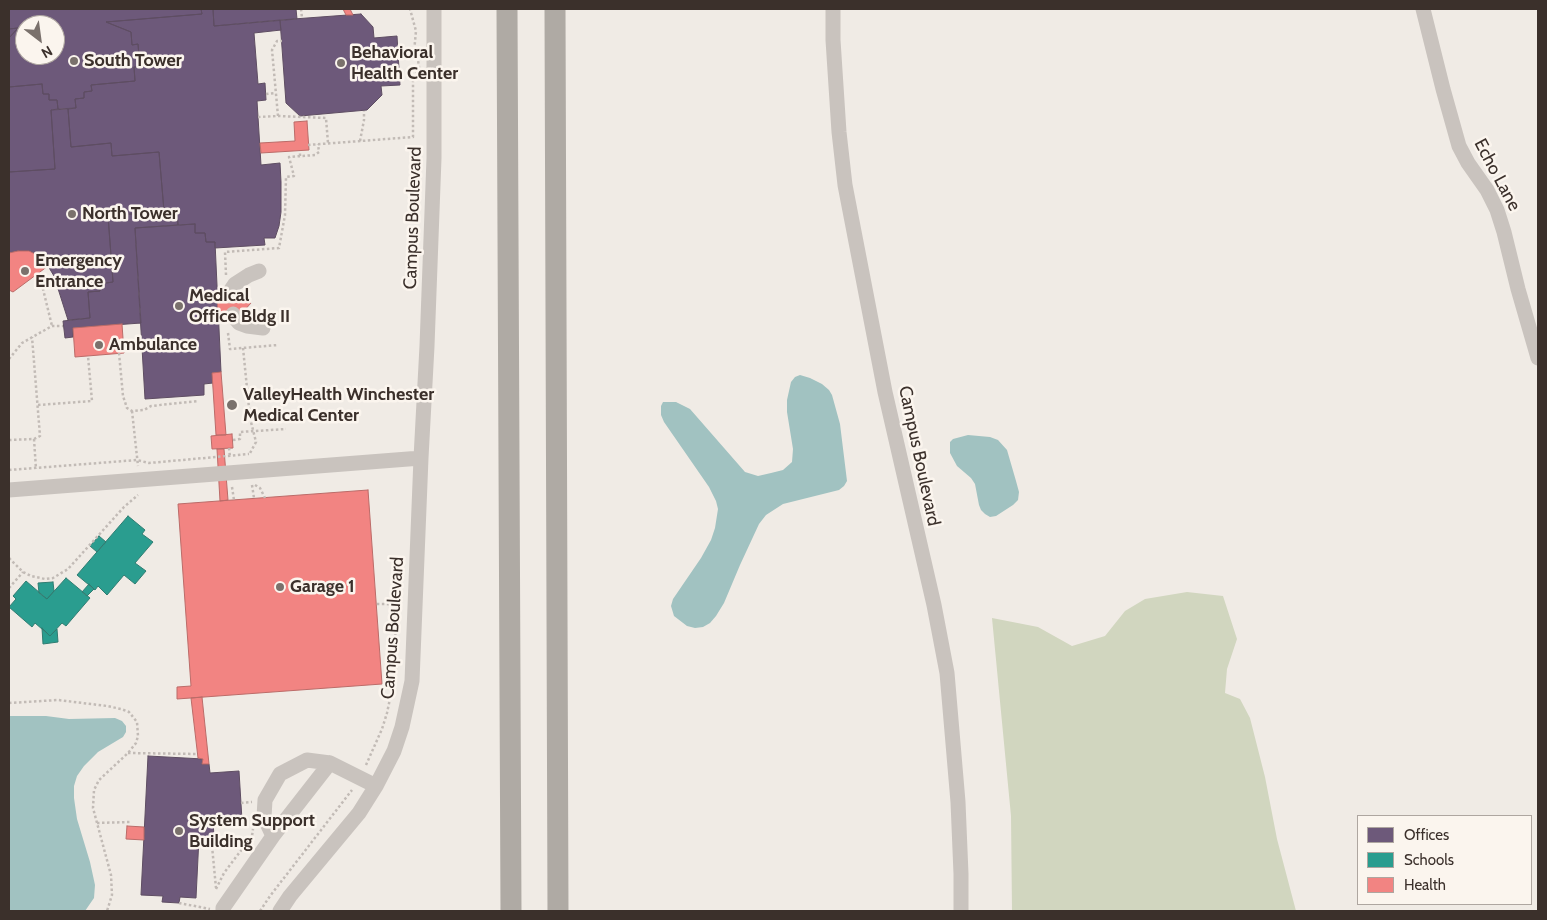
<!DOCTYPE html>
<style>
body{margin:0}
#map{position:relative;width:1547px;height:920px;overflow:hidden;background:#f0ebe5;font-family:Cabin,sans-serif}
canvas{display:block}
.frame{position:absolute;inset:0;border:10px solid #3b302b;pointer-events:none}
.legend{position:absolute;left:1357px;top:815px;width:175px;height:90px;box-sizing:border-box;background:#fbf5ee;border:1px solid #aea6a0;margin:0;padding:6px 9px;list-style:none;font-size:15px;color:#3b302b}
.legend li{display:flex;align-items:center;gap:10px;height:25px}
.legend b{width:25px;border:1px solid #aea6a0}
.north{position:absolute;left:15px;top:15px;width:50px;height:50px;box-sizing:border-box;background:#fbf5ee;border:1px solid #aea6a0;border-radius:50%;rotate:150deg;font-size:14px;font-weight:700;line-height:20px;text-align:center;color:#3b302b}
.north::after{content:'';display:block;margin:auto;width:18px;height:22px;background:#7a716c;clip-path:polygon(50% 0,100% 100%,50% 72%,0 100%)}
</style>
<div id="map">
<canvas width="1547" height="920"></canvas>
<div class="frame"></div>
<ul class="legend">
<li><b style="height:14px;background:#6d597a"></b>Offices</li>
<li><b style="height:14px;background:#2a9d8f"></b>Schools</li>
<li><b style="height:14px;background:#f28482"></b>Health</li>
</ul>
<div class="north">N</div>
</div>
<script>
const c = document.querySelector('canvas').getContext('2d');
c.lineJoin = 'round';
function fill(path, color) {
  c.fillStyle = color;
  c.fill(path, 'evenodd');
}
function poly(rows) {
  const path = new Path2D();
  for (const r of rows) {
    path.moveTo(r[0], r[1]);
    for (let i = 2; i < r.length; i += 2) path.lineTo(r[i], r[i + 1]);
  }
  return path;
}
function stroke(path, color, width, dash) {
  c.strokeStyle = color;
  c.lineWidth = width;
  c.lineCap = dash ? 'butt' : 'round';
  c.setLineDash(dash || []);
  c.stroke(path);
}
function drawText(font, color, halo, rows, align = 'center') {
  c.font = font + ' Cabin,sans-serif';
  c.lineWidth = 5;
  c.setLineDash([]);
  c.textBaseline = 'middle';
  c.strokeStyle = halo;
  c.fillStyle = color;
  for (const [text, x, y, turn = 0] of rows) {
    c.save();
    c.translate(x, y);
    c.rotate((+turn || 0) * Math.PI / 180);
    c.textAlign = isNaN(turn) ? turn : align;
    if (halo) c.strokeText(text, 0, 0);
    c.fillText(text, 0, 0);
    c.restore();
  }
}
fill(poly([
 [1187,592,1223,596,1237,639,1227,669,1225,693,1240,699,1250,718,1265,777,1277,839,1296,911,1012,911,1011,816,992,618,1038,627,1072,646,1105,636,1125,611,1145,599]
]), '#d1d6bf');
fill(poly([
 [800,375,810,378,822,384,829,390,832,395,840,424,847,481,844,486,839,490,783,504,766,515,759,524,740,565,724,603,716,616,710,623,703,627,695,628,687,626,674,616,671,606,673,599,701,558,711,540,715,528,718,509,716,501,709,487,664,422,661,415,661,406,663,402,676,402,690,409,745,472,758,476,771,473,783,470,792,462,793,449,787,412,787,400,791,382,795,377],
 [968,435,990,437,998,440,1007,450,1016,481,1019,492,1018,500,1013,505,996,516,990,517,985,514,981,510,979,505,975,484,971,478,957,466,950,453,950,442,953,439],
 [9,716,46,716,69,719,115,718,122,721,126,726,126,732,123,737,98,752,84,766,77,776,74,786,74,798,77,819,90,862,95,885,94,898,85,911,9,911]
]), '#a1c2c1');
const offices = poly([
 [9,9,201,9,202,14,106,22,131,32,132,45,138,44,140,67,134,67,135,81,91,85,92,91,84,92,84,98,75,99,76,108,58,109,57,100,49,100,49,94,43,94,42,84,9,87,9,38,18,28,9,29,9,9],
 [25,25,55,25,55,55,25,55,25,25],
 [201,9,213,9,214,26,280,20,281,30,254,33,258,84,265,83,266,100,257,101,261,165,280,163,281,182,281,212,279,226,275,238,264,238,265,245,215,248,215,242,206,242,205,233,195,233,195,224,178,225,177,210,164,211,159,152,112,156,111,143,71,147,68,109,76,108,75,99,84,98,84,92,92,91,91,85,135,81,134,67,140,67,138,44,132,45,131,32,106,22,202,14,201,9],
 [213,9,296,9,297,19,214,26,213,9],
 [361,14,373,27,374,38,397,36,400,85,381,86,382,95,367,110,300,116,286,103,280,20,361,14],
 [18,28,9,38,9,29,18,28],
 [42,84,43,94,49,94,49,100,57,100,58,109,51,110,55,169,9,172,9,87,42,84],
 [68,109,71,147,111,143,112,156,159,152,164,211,108,216,113,282,99,284,100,291,88,292,90,318,68,320,54,276,45,261,38,255,29,251,18,251,9,253,9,172,55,169,51,110,68,109],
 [177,210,178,225,135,228,141,323,73,328,73,337,65,338,63,321,90,318,88,292,100,291,99,284,113,282,108,216,177,210],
 [195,224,195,233,205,233,206,242,215,242,221,372,212,373,213,383,204,384,204,395,145,399,135,228,195,224],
 [148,756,203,759,202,764,209,764,210,773,239,771,242,820,213,822,214,836,199,837,196,898,180,897,179,903,162,902,163,896,141,895,148,756]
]);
fill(offices, '#6d597a');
stroke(offices, '#5e4d62', 1);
const schools = poly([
 [128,516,145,530,142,534,153,542,135,563,146,571,135,584,124,575,107,595,98,586,95,590,77,575,128,516],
 [99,536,106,542,97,552,90,546,99,536],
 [66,578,90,598,66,626,62,623,50,636,35,623,32,627,9,607,16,599,13,596,26,581,47,599,66,578],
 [53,582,54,591,47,599,39,593,38,583,53,582],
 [89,584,94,589,87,596,82,592,89,584],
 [42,628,50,636,57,629,58,642,43,644,42,628]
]);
fill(schools, '#2a9d8f');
stroke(schools, '#2f7c71', 1);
const health = poly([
 [343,9,350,9,353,15,346,15,343,9],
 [307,121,309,150,261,153,260,143,295,141,294,122,307,121],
 [18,251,29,251,35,254,42,259,48,266,13,292,9,290,9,253,18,251],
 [241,295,251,303,242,313,218,315,217,297,241,295],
 [122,324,124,353,75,357,73,328,122,324],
 [221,372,226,435,216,435,212,373,221,372],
 [232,434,233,448,212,449,211,436,232,434],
 [217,449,224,449,228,500,220,501,217,449],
 [368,490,382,684,177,699,177,687,191,686,178,504,368,490],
 [202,697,209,764,202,764,203,759,198,758,191,698,202,697],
 [127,826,144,827,144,840,126,839,127,826]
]);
fill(health, '#f28482');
stroke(health, '#bb6b68', 1);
stroke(poly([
 [301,9,302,18],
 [266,94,275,93],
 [278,116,272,50,277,41,282,41],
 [258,117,278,116,326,118,328,143],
 [360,141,364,120,364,111],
 [308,145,413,137,413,81,419,67,418,60,414,52,416,31,410,9],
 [300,156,300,151],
 [36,275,43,289,52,326],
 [226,275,225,252,279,248,285,215,286,177,294,176,289,157,315,155,319,152,318,144],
 [228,333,230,349,278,345],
 [243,348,250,418,256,442,249,455],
 [119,353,123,396,127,408,132,411,144,410,151,406,198,401],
 [9,359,22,343,52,326,63,326],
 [38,405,92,401,88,356],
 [132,411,138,466],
 [34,439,36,469],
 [9,440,34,439,40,436,32,337],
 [233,440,240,439,240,432,286,429],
 [229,448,230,457],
 [9,470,137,460,149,463,249,454],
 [252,485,254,498],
 [255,485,260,488,265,498],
 [232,487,234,500],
 [9,558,23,572,31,576,45,579,53,578,68,569,124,507,138,495],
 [9,588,23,572],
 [9,703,58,700,107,706,121,709,129,712,137,722,138,736,136,743,128,753,99,780,94,790,93,808,111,875,112,895,107,911],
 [128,753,197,754],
 [366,765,382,729,387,713,396,670,395,606,387,604,376,604],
 [241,803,252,802],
 [97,823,130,822],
 [198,846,246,844],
 [212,846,216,888],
 [216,889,224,873,252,836,253,829],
 [179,903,210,909],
 [260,911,270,896,352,790]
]), '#c2bbb6', 2.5, [2.5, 2.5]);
stroke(poly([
 [833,9,833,40,839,132,845,185,885,392,934,605,947,673,958,802,961,874,961,911],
 [1423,9,1443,89,1459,146,1468,163,1487,190,1497,210,1504,232,1518,289,1538,358],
 [230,296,231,290,235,284,249,275,259,271],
 [233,314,234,317,239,323,247,326,263,328],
 [9,490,421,458],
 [273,836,264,817,265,800,280,774,307,760,330,763],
 [223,911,223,908,273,836,330,763,376,786],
 [280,911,290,896,359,813,376,786,394,751,402,727,412,681,421,458,427,346,434,158,434,9]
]), '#c9c3be', 15);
stroke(poly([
 [507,9,511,911],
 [555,9,558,911]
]), '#afaaa4', 21);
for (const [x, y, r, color] of [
 [74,61,5,"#7a716c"],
 [341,63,5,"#7a716c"],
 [72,214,5,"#7a716c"],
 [25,271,5,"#7a716c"],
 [179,306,5,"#7a716c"],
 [99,345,5,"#7a716c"],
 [232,405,6,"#7a716c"],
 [280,587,5,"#7a716c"],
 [179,831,5,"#7a716c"]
]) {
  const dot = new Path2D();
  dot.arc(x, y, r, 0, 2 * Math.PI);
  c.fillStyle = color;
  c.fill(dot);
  stroke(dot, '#fbf5ee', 2);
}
drawText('bold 18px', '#3b302b', '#fbf5ee', [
 ["Behavioral",351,53],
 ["Health Center",351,74],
 ["South Tower",84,61],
 ["North Tower",82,214],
 ["Emergency",35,261],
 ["Entrance",35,282],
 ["Medical",189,296],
 ["Office Bldg II",189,317],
 ["Ambulance",109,345],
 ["ValleyHealth Winchester",243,395],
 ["Medical Center",243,416],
 ["Garage 1",290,587],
 ["System Support",189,821],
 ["Building",189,842]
], 'left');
drawText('18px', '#3b302b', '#fbf5ee', [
 ["Echo Lane",1497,175,62],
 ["Campus Boulevard",413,218,-88],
 ["Campus Boulevard",919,456,78],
 ["Campus Boulevard",393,628,-86]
]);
</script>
